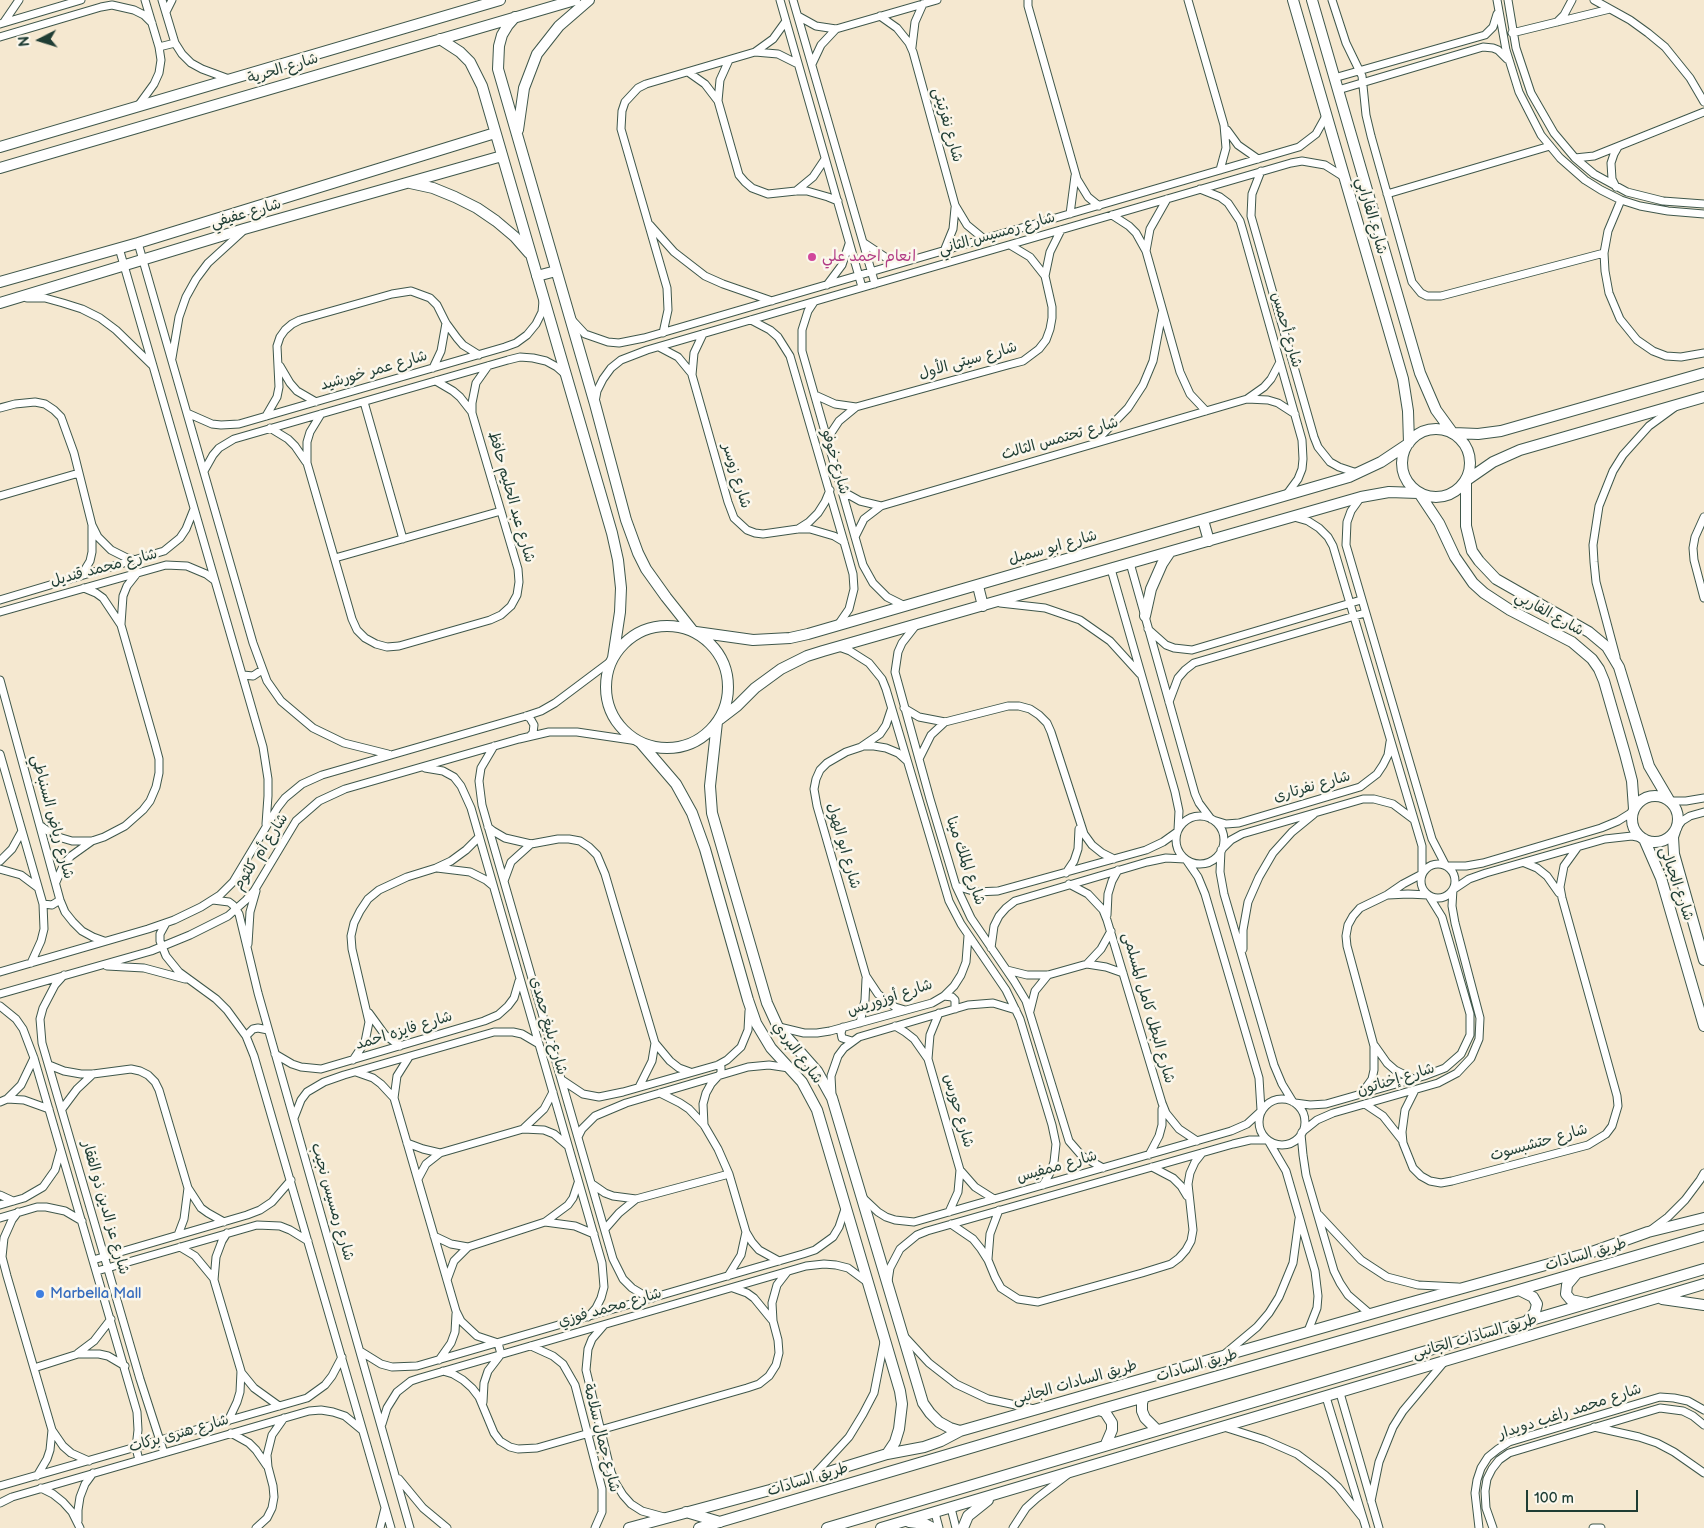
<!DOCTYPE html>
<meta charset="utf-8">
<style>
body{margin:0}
#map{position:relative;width:1704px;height:1528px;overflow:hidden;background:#f5e8d0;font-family:"Balsamiq Sans",sans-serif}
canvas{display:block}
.north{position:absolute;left:15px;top:15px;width:50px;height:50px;-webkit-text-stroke:4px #fbf7ec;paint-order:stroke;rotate:265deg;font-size:14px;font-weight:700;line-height:20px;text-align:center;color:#1f3d34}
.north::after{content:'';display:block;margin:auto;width:18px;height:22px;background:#1f3d34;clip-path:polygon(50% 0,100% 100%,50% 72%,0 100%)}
.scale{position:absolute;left:1526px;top:1490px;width:112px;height:22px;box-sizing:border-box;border:2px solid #1f3d34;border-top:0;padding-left:6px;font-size:15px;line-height:18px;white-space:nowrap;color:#1f3d34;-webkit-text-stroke:4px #fbf7ec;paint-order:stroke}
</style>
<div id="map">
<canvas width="1704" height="1528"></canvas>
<div class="north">N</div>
<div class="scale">100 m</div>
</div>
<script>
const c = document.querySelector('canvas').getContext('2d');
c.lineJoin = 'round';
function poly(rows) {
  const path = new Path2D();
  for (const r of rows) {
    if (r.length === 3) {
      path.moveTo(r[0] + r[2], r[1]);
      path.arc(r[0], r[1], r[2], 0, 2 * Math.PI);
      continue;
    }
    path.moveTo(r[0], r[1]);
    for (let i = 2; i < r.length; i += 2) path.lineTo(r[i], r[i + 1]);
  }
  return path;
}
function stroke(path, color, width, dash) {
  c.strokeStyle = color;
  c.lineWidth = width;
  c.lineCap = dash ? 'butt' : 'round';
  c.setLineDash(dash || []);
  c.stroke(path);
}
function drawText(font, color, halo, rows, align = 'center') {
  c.font = font + ' "Balsamiq Sans","Playpen Sans Arabic",sans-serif';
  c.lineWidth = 5;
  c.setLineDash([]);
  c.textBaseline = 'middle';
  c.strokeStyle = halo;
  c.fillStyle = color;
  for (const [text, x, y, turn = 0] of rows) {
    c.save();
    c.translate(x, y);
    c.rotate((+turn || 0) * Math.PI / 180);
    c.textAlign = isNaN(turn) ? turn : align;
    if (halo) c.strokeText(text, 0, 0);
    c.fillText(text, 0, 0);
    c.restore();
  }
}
const street = poly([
 [162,0,175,43,182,54,191,63,202,69,229,79],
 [780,0,862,287],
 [793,0,875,284],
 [1028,0,1028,6,1077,179,1088,197,1099,206],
 [1188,0,1224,125,1226,148,1220,170],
 [1332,0,1346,43,1362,76,1366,115,1371,136,1412,282,1421,293,1427,296,1441,296,1604,253],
 [1497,0,1506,50,1519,92,1541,135,1560,158,1585,180,1601,190,1621,200,1640,206,1668,211,1704,214],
 [1508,0,1516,48,1531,93,1554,133,1575,158,1594,174,1627,192,1663,201,1704,204],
 [1594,0,1630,20,1648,33,1665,47,1690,78,1704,102],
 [166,12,172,0],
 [798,16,816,26,836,29,937,0],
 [880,16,897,28,909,43,913,52,955,205,967,225,984,239],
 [4,22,19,0],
 [1557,22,1564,15,1572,0],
 [0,24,81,0],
 [1512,33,1610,9],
 [0,37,101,7,112,5,134,10,144,15,152,23],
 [159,47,175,43],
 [912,47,915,22,923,4],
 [755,52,773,39,786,21],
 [812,64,821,45,836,29],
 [688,72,705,84,718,101,739,175,745,182,752,188,768,194,796,191,807,191,828,197,838,201],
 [1334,78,1485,35,1493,27,1497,14],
 [1338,90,1483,47,1493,48,1498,50,1507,59],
 [718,101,720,80,729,60],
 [138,106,154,84,159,73,161,60,159,47,145,0],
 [1227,130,1238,145,1258,159],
 [1575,158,1594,156,1704,112],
 [1261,171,1252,194,1251,216,1314,437,1318,447,1330,462,1339,467,1357,473],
 [1616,187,1612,179,1611,163,1614,154,1618,147],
 [1200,189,1220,197,1228,203,1240,221,1243,231,1302,440,1303,459,1302,469,1298,479,1287,494],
 [796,191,813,177,825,159],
 [1387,194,1550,146],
 [1621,200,1608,231,1604,253,1605,271,1609,293,1620,319,1637,340,1653,351,1666,356,1681,357,1704,353],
 [1070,214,1075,176],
 [1112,215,1129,226,1136,233,1146,251,1180,372,1190,394,1206,411],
 [650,225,674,252,705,276,723,284,772,301],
 [138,243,253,643,267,681,281,701,313,728,344,743,388,754],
 [864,243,885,257,903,262],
 [119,248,263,747,268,779,268,796,266,824],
 [944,251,953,229,955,208],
 [1146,251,1150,229,1167,199],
 [1045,276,1050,252,1061,230],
 [827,285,842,265,849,244],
 [27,298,45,298,63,303,82,309,100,318,116,330,152,365],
 [814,302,808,311,802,330,802,351,863,565,873,583,887,597,905,606],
 [572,320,585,334,608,342,619,343,644,338,1299,147,1316,134,1326,116],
 [751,320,770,330,778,337,790,356,846,549,853,574,854,589,849,609,838,625],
 [663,333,668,310,667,288,621,129,622,111,625,102,638,88,646,84,755,52,778,54,798,64],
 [703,334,694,353,692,375,728,502,734,518,747,530,755,533,763,534,798,529,810,529,834,536,844,542],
 [659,347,678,357,692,374],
 [172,358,179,317,186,297,196,279,208,263,242,232],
 [280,366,290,383,297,391,316,402],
 [433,368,441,351,446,323],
 [436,381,453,391,460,397,471,411],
 [815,395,835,404,856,407],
 [1247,399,1264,387,1271,379,1280,362],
 [364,402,403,539],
 [595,402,597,391,603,379,611,368,621,360,647,350,1291,163,1302,161,1325,165,1344,177],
 [0,408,15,404,35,402,45,404,54,410,61,417,74,453,92,525,98,537,111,550,127,558,136,560],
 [187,413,212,424,221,425,239,424,505,347,516,343,527,335,536,324,542,312,543,301],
 [321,414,310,432,307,442,307,463,352,619,357,630,365,638,376,644,387,647,399,646,490,620,501,615,511,606,517,595,519,582,518,569,472,413,472,403,476,383,488,366],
 [266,416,277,397,279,387,277,346,280,337,285,330,292,324,300,320,392,294,411,291,430,298,437,305,446,323,457,338,463,345,479,355],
 [270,428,288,439,295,446,306,462],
 [827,439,839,421,856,407,1008,365,1023,361,1039,349,1046,340,1050,329,1052,318,1052,307,1045,276,1030,257,1010,245],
 [1095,442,1128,408,1143,385,1153,361,1162,313],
 [204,471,213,455,219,448,234,439,508,360,520,357,533,358,546,361,557,367,565,374],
 [842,491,860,501,881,506],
 [0,496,79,473],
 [1361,497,1351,511,1347,522,1346,545,1432,839,1446,866],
 [1294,517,1308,521,1319,528,1328,537,1333,546,1422,846,1422,874],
 [1704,517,1695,537,1693,548,1694,560,1704,598],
 [798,529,809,522,818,513,825,502,830,490],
 [855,537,864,519,881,506,1247,399,1268,400,1278,403,1295,414],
 [335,558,501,511],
 [1130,563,1195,794,1199,803,1211,819],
 [1111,569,1175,792,1179,811,1178,830],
 [81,576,90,561,92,552,92,526],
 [0,600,164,551,180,538,186,529,194,509],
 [1000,603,1045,608,1080,620,1110,641,1140,674],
 [0,612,166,565,187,566,206,574,214,580],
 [121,624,123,596,127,586,138,572],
 [916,625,902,643,898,652,895,672,930,799,956,886,971,918,1014,981,1026,1001,1069,1141,1082,1156,1103,1168],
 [1148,629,1166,645,1174,648,1192,650,1361,600],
 [839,647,850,651,869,663,882,679,886,689,949,901,961,924,1006,990,1020,1019,1052,1125,1056,1144,1054,1162,1051,1171,1043,1185],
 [1616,657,1596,582,1594,562,1593,545,1599,506,1613,471,1623,455,1649,426,1675,407],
 [243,675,253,676,262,670],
 [0,680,60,900,65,912,73,922,82,931,93,937,104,941],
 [1169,702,1178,678,1185,670,1194,663,1365,613],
 [904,708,919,717,945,722,1008,706,1019,706,1030,709,1039,715,1047,723,1051,732,1084,834,1092,845,1102,853,1114,859],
 [891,710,886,725,880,734,861,747,846,752,827,763,820,770,816,779,814,789,817,806,866,976,878,994,895,1007,905,1010],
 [526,716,530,718,534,725,533,733,530,736],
 [494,746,481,768,479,781,482,805,488,826,613,1259,623,1279,632,1288,642,1294,653,1298],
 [864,746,874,746,886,748,898,753,907,761],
 [0,754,43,904,44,929,41,941,31,963],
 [919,759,931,735,945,722],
 [425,768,443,771,454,777,461,786,471,808,602,1263,604,1287,601,1298,596,1308,588,1317],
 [1670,801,1686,801,1704,798],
 [1200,840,24],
 [1213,820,1226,824,1239,823,1360,787,1377,774,1383,765,1388,755,1390,742],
 [41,826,55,836,72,841,92,841,104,837,125,826,143,810,150,801,156,787,159,773,159,759,155,744,121,625,103,598,96,593,84,588],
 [488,827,493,831,505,838,531,844,558,839,569,839,580,841,589,847,597,855,605,874,655,1043,670,1061,679,1068,690,1072],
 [1676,829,1682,821,1690,816,1704,812],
 [1222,849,1231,840,1242,834,1363,799,1374,799,1393,804,1413,819],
 [1221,850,1220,872,1224,894,1274,1065,1282,1084,1293,1102],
 [0,861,12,849,22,831],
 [1187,861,1198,877,1205,894,1259,1078,1261,1110],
 [1525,863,1537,868,1547,876,1559,893],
 [1438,881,17],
 [1447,866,1466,866,1483,863,1601,828,1618,821,1634,811],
 [437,868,470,872,486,880,492,885],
 [0,869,21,875,37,887],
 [1066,873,1074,861,1078,849,1079,829],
 [504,881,511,862,531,844],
 [56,882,64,864,71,856,92,841],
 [1069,884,1088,894,1103,910,1107,920,1162,1103,1166,1113,1179,1129,1197,1141],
 [956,886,976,892,998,891,1146,850,1163,842,1177,832],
 [1454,889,1469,879,1486,873,1605,839,1632,836,1642,838],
 [1388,895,1408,894,1428,895],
 [213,900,229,902,233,905,239,914,258,993,410,1528],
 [43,904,52,905,60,900],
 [1107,915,1108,894,1112,881,1118,870],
 [166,923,160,934,160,941,166,956,179,972,216,999,227,1010,246,1036,254,1056,391,1528],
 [248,944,250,912,256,891],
 [991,948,994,926,999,916,1006,908,1015,901,1147,862,1166,858,1185,859],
 [1243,949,1243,930,1248,902,1259,877,1273,853,1292,832,1314,814],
 [1087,964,1101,949,1111,931],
 [107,966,144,968,185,979],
 [1007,970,1027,975,1048,975,1087,964,1106,967,1123,973],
 [0,972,148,929,174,920,201,907,220,895,233,882,278,807,285,798,302,784,322,775,526,716,541,711,555,703,611,661],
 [64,975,55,985,43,1008,40,1019,42,1043,140,1379,164,1453],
 [0,994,151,951,190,935,228,916,246,900,254,891,296,821,319,801,345,789,519,739,549,732,577,732,638,741],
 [944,996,952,997,955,1000,955,1009],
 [0,1006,16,1019,23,1029,34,1058,137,1412,138,1430,136,1448,139,1460],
 [1030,1011,1035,991,1048,975],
 [369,1013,385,1035,400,1046],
 [860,1023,865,1000,866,979],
 [895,1026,905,1032,914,1039,928,1059,960,1170,958,1192,949,1212],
 [779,1027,804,1033,817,1033,830,1031,932,1003,944,996,954,986,961,975,966,962,968,936],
 [843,1027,841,1033,842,1038,852,1041],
 [246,1036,253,1029,258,1028,268,1030],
 [1375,1046,1387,1063,1395,1070,1413,1079],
 [275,1054,292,1064,301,1067,321,1069,484,1021,498,1015,508,1006,514,998,519,981],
 [409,1057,397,1076,394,1098,456,1311,461,1321,477,1336,498,1343,501,1354,488,1371,484,1383,483,1402],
 [928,1059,930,1035,939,1013],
 [353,1060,365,1042,369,1022,352,949,351,936,354,923,360,911,368,899,379,890,407,877,436,868,451,861,466,850,479,837],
 [49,1065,64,1071,81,1074,93,1074,131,1069,140,1071,148,1075,155,1082,159,1090,188,1188,201,1208,208,1213,224,1222],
 [356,1072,373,1078,381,1084,394,1098],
 [562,1080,583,1094,599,1097,623,1092,718,1065,727,1060,741,1047,748,1030,749,1011],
 [639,1087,652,1061,655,1043],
 [1415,1090,1405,1110,1402,1132,1403,1143,1413,1168,1421,1176,1430,1181,1441,1183,1452,1181,1588,1145,1606,1134,1612,1126,1618,1106,1617,1096,1562,898,1560,887,1564,866,1577,848],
 [660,1093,680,1103,689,1109,704,1125,718,1149,729,1174,746,1232,752,1242,759,1250,779,1261],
 [1362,1093,1372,1079,1374,1070,1374,1046,1347,946,1346,936,1348,925,1353,916,1360,908,1387,895,1403,884,1422,874],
 [832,1095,831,1076,838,1056,844,1048,859,1037,968,1005,993,1003,1016,1010],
 [1282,1122,23],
 [7,1099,21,1085,34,1058],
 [0,1102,7,1099,24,1100,49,1109],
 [1295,1103,1310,1105,1326,1104,1424,1076,1445,1068,1461,1054,1470,1035,1470,1014,1442,917,1429,896],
 [1365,1104,1383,1116,1402,1140],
 [62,1109,77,1089,93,1074],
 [294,1118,301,1100,307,1092,324,1082,344,1075,494,1032,513,1032,522,1034,539,1044],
 [704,1125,703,1104,706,1093,711,1084,721,1073,721,1067,718,1065],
 [524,1128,544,1109,553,1092],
 [1302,1132,1317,1120,1333,1113,1438,1083,1457,1073,1471,1058,1479,1039,1480,1018,1455,923,1452,906,1453,889],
 [1301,1134,1303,1155,1306,1175,1334,1271,1340,1283,1348,1295,1370,1314],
 [578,1137,582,1129,595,1116,626,1103,748,1067,769,1065,789,1068],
 [1269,1142,1286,1171,1315,1271,1318,1296,1317,1308,1308,1331],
 [407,1143,423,1149,440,1153],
 [1149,1155,1159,1136,1162,1125,1162,1109],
 [1152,1167,1173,1178,1181,1186,1187,1196],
 [961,1171,975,1187,994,1199],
 [418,1179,426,1164,440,1153,523,1129,544,1130,554,1134,567,1145],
 [592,1184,605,1193,613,1196,636,1199,729,1174],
 [0,1195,13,1201],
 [862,1197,878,1212,886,1217,895,1220,914,1222,1231,1131,1247,1124,1260,1112],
 [0,1205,24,1198,43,1187,55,1170,60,1152],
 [18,1212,12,1220,4,1238,2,1257,7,1276,52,1430,63,1446,71,1453,89,1461],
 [1319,1215,1361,1260,1387,1277,1418,1285,1458,1287],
 [0,1218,37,1207,46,1207,65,1211,82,1221],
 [545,1222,575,1226,594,1234],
 [951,1224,973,1239,981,1249,988,1260,995,1277,1001,1288,1018,1299,1038,1302,1142,1273,1171,1264,1179,1258,1186,1250,1191,1241,1193,1230,1188,1184,1190,1173,1195,1162,1202,1153],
 [605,1229,619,1213,636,1199],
 [1652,1229,1668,1217,1685,1200,1700,1180,1704,1173],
 [227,1233,222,1241,216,1257,214,1280,241,1371,240,1392,237,1402,228,1421],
 [178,1235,184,1219,188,1188],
 [434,1236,451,1244,468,1247],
 [180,1247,195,1256,214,1279],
 [988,1259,990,1234,999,1210],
 [93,1260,247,1215,260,1210,272,1202,291,1180],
 [97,1271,257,1225,280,1226,290,1230,308,1241],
 [728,1276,741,1255,746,1232],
 [447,1280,454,1261,468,1247,545,1222,568,1205,573,1198,578,1183],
 [888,1281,890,1268,900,1249,917,1235,927,1231,1233,1144,1250,1140,1267,1140],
 [733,1288,747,1293,754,1298,772,1320],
 [604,1325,592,1339,588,1349,586,1370,611,1472,615,1482,623,1495,631,1504,642,1511,664,1517],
 [905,1337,929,1363,956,1384,988,1399,1034,1409],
 [531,1346,553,1356,563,1364,575,1385,602,1489,602,1512,595,1528],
 [360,1351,381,1364,392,1367,417,1366,803,1254,815,1250,833,1237,839,1227,845,1209],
 [78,1353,94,1341,111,1319],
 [1226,1353,1257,1327,1269,1313,1279,1297,1293,1263,1299,1219],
 [439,1360,451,1343,455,1332,456,1314],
 [34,1368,78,1354,99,1354,108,1356,125,1366],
 [443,1371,453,1374,463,1380,472,1388,479,1397,494,1433,500,1441,510,1447,518,1449,537,1448,747,1388,759,1384,769,1376,776,1365,779,1353,778,1340,773,1321,772,1303,777,1285,787,1272],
 [241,1372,254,1388,279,1406],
 [1340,1393,1379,1528],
 [1326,1397,1366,1528],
 [382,1424,387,1408,397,1392,411,1381,420,1378,806,1266,824,1264,836,1265,848,1268,867,1282],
 [1224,1427,1265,1440,1297,1454,1325,1475,1338,1487,1362,1517],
 [1594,1427,1639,1437,1657,1443,1674,1452,1704,1473],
 [231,1433,249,1443,256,1450,267,1466],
 [814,1475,849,1437,863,1414,874,1393,884,1342],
 [37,1476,47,1459,50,1450,52,1430],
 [399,1479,423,1508,447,1528],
 [0,1486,307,1398,325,1385,332,1376,342,1357],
 [41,1488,53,1494,63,1502,72,1512,80,1528],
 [1371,1501,1379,1462,1393,1427,1403,1411,1444,1362],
 [0,1503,12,1497,309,1411,321,1410,333,1412,345,1416,362,1430],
 [951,1508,956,1528],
 [935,1513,939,1528],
 [78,1521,78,1510,80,1497,85,1484,93,1473],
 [256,1528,267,1518,272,1508,274,1497,273,1486,268,1467,267,1455,272,1435,284,1418],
 [380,1528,385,1508],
 [1013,1528,1026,1508,1037,1498,1067,1475],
 [1479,1528,1475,1493,1477,1480,1481,1468,1488,1457,1498,1449,1509,1442,1660,1397,1674,1398,1688,1401,1704,1410],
 [1493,1528,1486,1508,1485,1491,1487,1479,1492,1469,1499,1460,1509,1453,1660,1408,1683,1411,1693,1416,1704,1425],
 [1593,1528,1601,1528]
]);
const secondary = poly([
 [1293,0,1403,379,1408,411,1409,443],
 [1312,0,1420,373,1436,410,1452,432],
 [515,17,508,25,502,35,499,46,498,69,595,404,626,520,638,553,646,569,666,597,693,631],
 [440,39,460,52,470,62,482,86,612,533,618,560,621,588,620,612,613,658],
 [518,130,524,88,537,54,559,26,589,0],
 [0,147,500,0],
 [0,168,575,0],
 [410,183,433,188,455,197,477,208,496,221,515,237,529,253],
 [537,276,556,271],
 [0,282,138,243,495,133],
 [0,303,244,229,502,156],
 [1436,463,34],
 [1454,433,1478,434,1501,431,1704,373],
 [1467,480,1493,462,1520,450,1704,397],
 [1466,482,1466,526,1472,551,1479,561,1496,579,1589,632,1607,647,1619,667,1649,766,1669,800],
 [1419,493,1439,523,1455,557,1473,583,1484,593,1510,610,1572,642,1592,659,1599,669,1604,681,1625,754,1632,781,1634,809],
 [1203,520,1209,541],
 [978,586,983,606],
 [1145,616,1151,589,1162,564,1170,552],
 [667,687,61],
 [696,632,753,640,790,638,808,634,1349,477,1381,462,1408,444],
 [720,719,737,706,755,688,781,669,807,656,823,651,1361,497,1389,492,1418,493],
 [717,722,710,786,712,813,767,1003,778,1027,817,1071,832,1098,923,1403,930,1413,939,1422,950,1428,960,1431],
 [640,742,676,784,692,813,705,849,748,1000,756,1023,771,1048,802,1082,817,1110,900,1391,902,1404,899,1429,895,1442,887,1454],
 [1655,819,23],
 [1675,831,1673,837,1674,854,1704,960],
 [1644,839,1661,878,1704,1026],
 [1577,1273,1567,1285,1566,1294,1571,1300,1585,1303],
 [1519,1290,1533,1297,1537,1304,1535,1312,1527,1321],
 [1662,1299,1704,1305],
 [1144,1397,1142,1403,1142,1411,1145,1418,1157,1430],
 [1099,1410,1105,1412,1112,1423,1112,1430,1106,1444],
 [686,1512,720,1522],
 [909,1522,925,1524,933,1528],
 [629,1528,770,1490,887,1454,924,1447,941,1441,960,1431,1402,1305,1592,1252,1648,1232,1704,1218],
 [699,1528,1099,1410,1519,1290,1704,1236],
 [827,1528,1704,1269],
 [881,1528,1704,1284],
 [963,1528,968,1516,988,1500]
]);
stroke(street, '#3f574b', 9);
stroke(secondary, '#3f574b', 12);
stroke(street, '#fff', 7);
stroke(secondary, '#fff', 10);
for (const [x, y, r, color] of [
 [812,257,5,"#d1479c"],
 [40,1294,5,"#3f7fe0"]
]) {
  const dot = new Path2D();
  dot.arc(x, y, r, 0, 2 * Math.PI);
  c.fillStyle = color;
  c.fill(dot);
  stroke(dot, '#fbf7ec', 2);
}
drawText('15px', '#1f3d34', '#fbf7ec', [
 ["شارع الحرية",283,69,-17],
 ["شارع نفرتيتى",947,125,74],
 ["شارع عفيفي",246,214,-16],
 ["شارع الفارابي",1371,216,74],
 ["شارع رمسيس الثاني",997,234,-16],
 ["شارع أحمس",1286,330,74],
 ["شارع سيتى الأول",968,361,-16],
 ["شارع عمر خورشيد",374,371,-16],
 ["شارع تحتمس الثالث",1060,439,-16],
 ["شارع خوفو",835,462,74],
 ["شارع زوسر",736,476,73],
 ["شارع عبد الحليم حافظ",511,497,74],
 ["شارع ابو سمبل",1053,548,-16],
 ["شارع محمد قنديل",104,568,-15],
 ["شارع الفاربي",1549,614,29],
 ["شارع نفرتارى",1312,787,-16],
 ["شارع رياض السنباطي",52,817,75],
 ["شارع ابو الهول",843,846,74],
 ["شارع أم كلثوم",261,852,-57],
 ["شارع الملك مينا",965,861,71],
 ["شارع الجبالى",1676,884,71],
 ["شارع أوزوريس",890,998,-18],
 ["شارع البطل كامل المسلمى",1148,1008,74],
 ["شارع بليغ حمدى",548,1026,74],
 ["شارع فايزه احمد",404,1031,-17],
 ["شارع البردي",797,1053,53],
 ["شارع إخناتون",1396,1080,-17],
 ["شارع حورس",958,1111,74],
 ["شارع حتشبسوت",1539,1143,-16],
 ["شارع ممفيس",1057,1167,-16],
 ["شارع رمسيس نجيب",332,1202,74],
 ["شارع عز الدين ذو الفقار",105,1208,74],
 ["طريق السادات",1586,1255,-16],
 ["شارع محمد فوزي",610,1308,-16],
 ["طريق السادات الجانبى",1475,1337,-16],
 ["طريق السادات",1197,1366,-16],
 ["طريق السادات الجانبى",1075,1383,-16],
 ["شارع محمد راغب دويدار",1570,1412,-18],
 ["شارع هنرى بركات",179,1434,-16],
 ["شارع جمال سلامة",601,1438,76],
 ["طريق السادات",808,1480,-17]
]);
drawText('15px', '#b23c85', '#fbf7ec', [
 ["انعام احمد علي",822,257]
], 'left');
drawText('15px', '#366cbe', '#fbf7ec', [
 ["Marbella Mall",50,1294]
], 'left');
</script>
